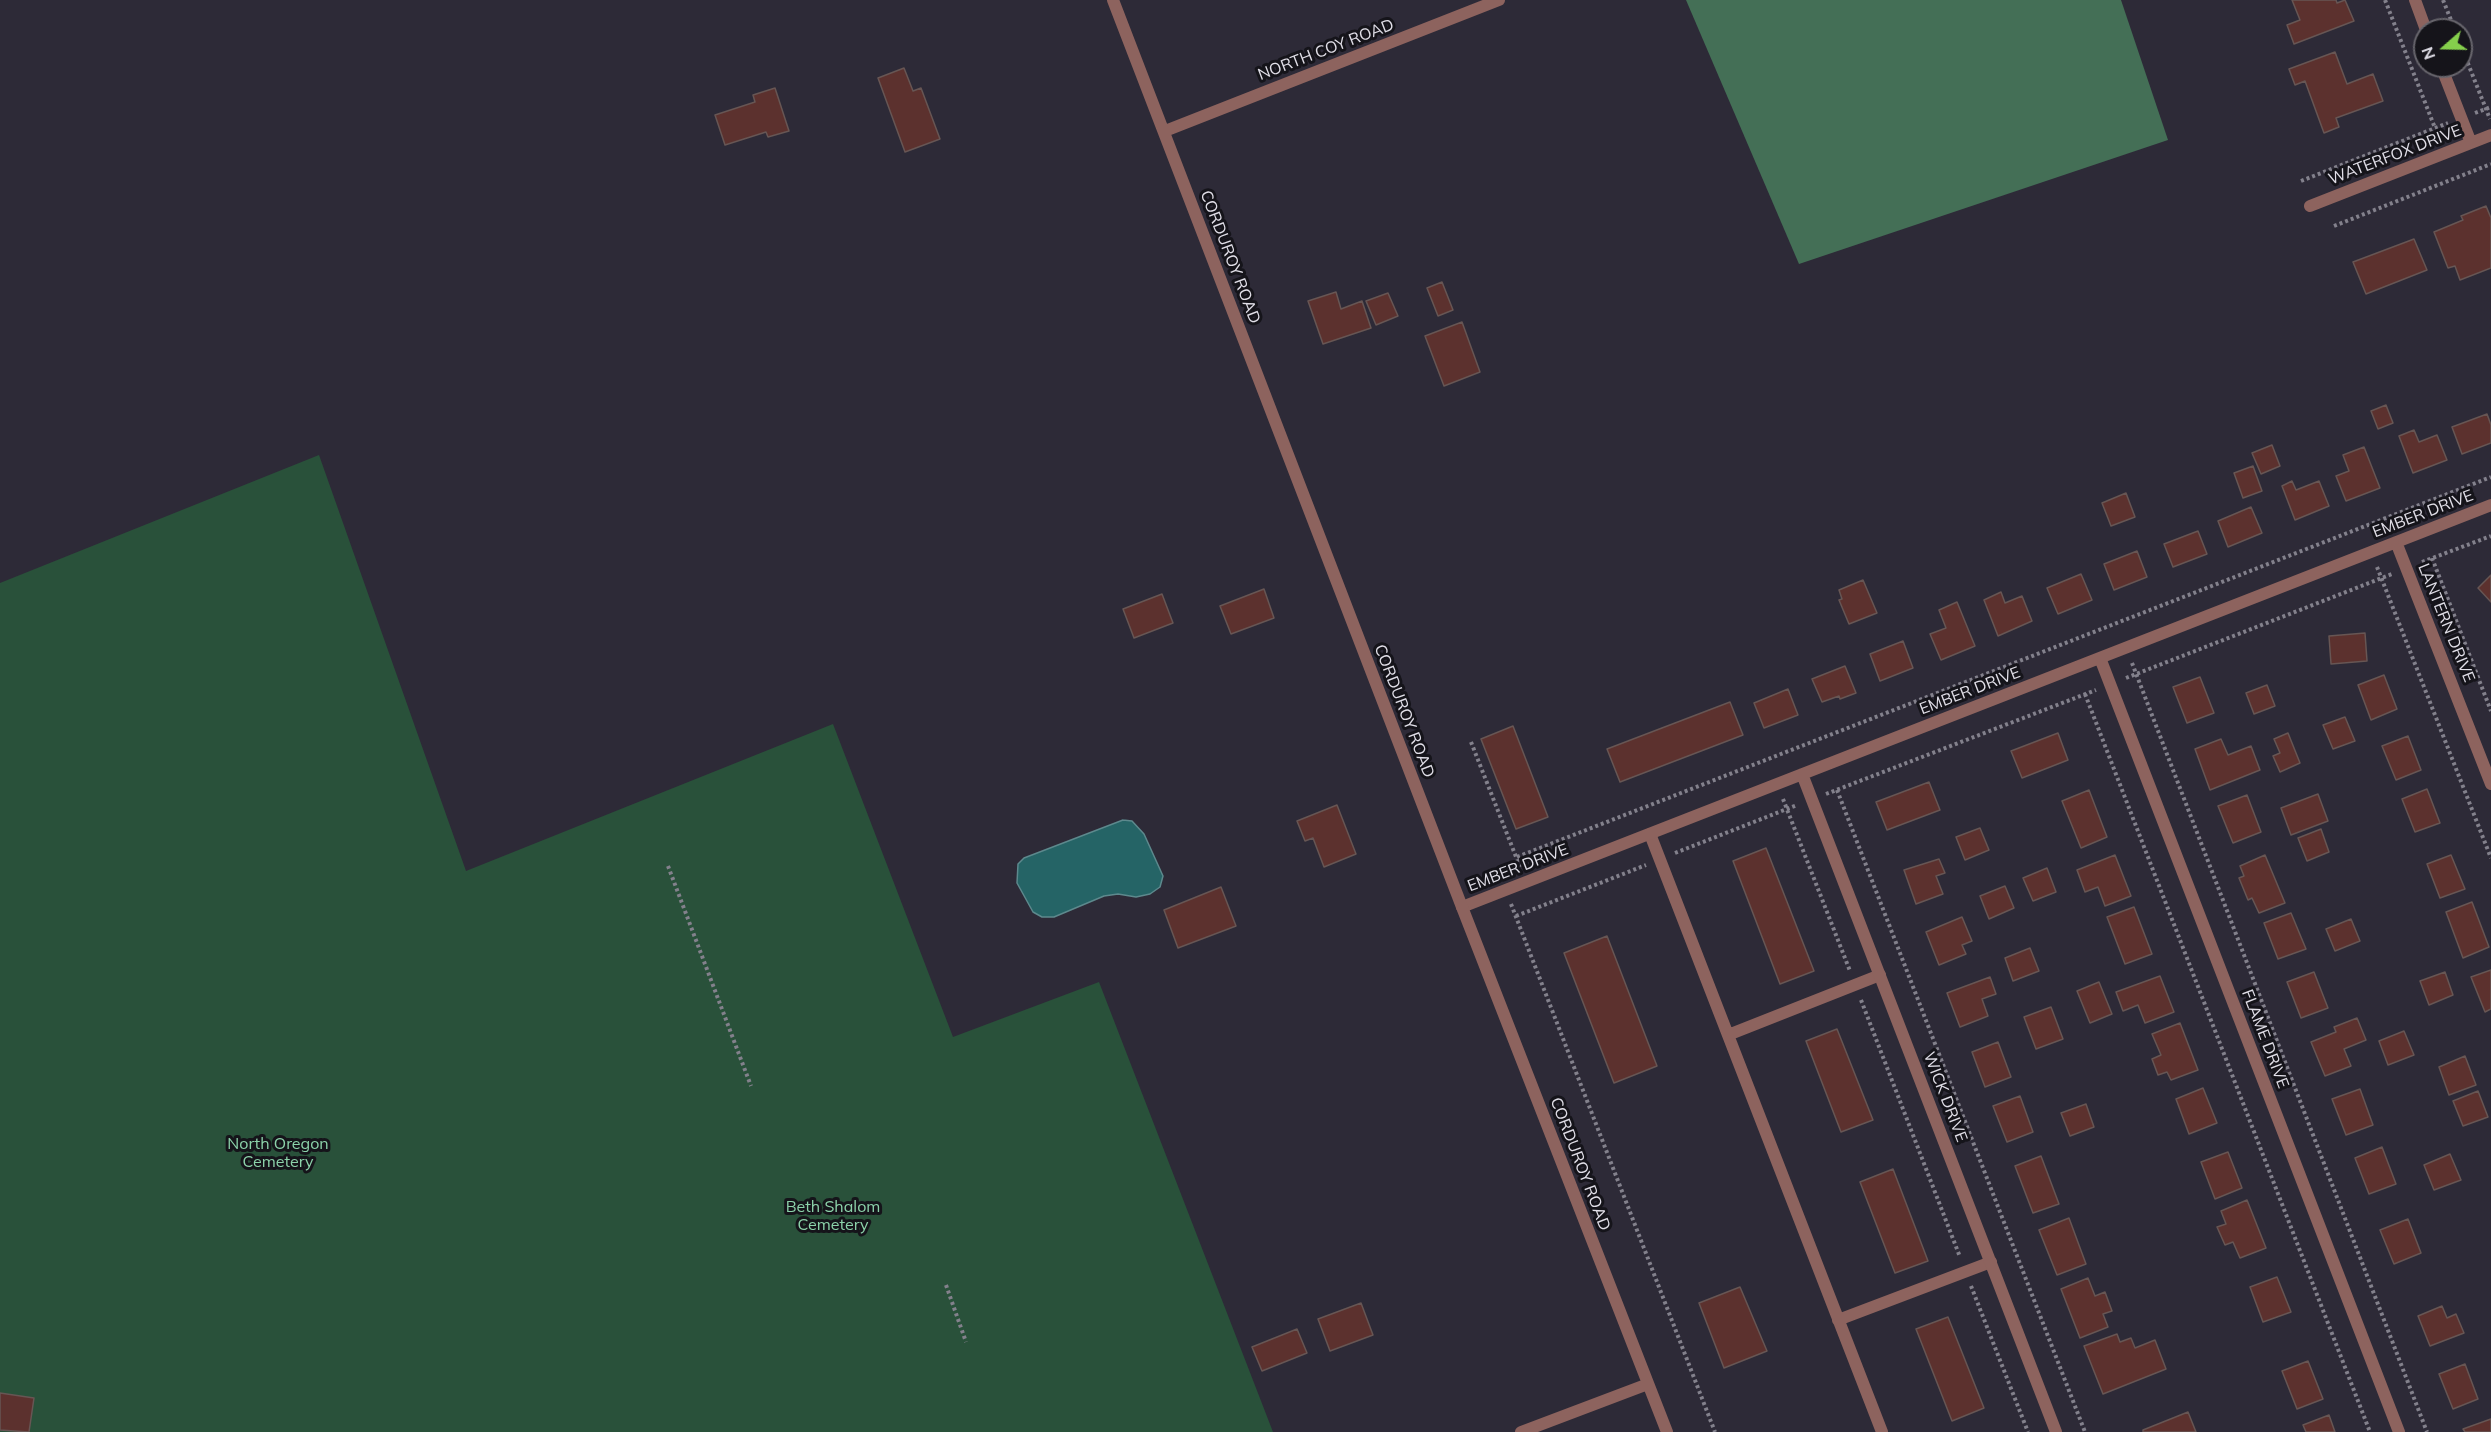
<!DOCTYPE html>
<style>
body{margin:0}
#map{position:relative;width:2491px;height:1432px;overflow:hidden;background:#2d2a37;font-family:Mulish,sans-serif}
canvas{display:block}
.north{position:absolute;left:2413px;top:18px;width:60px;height:60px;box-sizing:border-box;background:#15141a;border:2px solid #67656c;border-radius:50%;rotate:250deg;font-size:16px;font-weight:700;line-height:24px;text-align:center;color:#e1dfe8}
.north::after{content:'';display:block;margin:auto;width:21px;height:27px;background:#85cf4c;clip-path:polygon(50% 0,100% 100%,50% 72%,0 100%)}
</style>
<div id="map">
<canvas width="2491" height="1432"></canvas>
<div class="north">N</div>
</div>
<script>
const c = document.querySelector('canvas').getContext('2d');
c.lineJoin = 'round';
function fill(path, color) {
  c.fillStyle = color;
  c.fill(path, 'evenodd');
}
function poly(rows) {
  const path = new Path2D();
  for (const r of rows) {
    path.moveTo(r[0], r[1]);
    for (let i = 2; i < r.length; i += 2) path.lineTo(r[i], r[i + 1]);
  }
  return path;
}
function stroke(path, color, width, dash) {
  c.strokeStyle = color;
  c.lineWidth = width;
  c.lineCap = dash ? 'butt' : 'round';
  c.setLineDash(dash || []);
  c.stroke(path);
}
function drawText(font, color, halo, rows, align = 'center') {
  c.font = font + ' Mulish,sans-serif';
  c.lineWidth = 6;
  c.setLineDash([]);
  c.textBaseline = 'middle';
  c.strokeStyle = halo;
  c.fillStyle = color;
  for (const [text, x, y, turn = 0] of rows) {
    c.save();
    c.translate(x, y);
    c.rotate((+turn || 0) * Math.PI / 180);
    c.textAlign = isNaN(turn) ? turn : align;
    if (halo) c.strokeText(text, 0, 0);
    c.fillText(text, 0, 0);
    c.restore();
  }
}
fill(poly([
 [319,455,466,871,833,724,953,1037,1099,982,1273,1432,0,1432,0,583]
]), '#29513a');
fill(poly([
 [1686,0,2121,0,2168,140,1799,264]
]), '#446f56');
const water = poly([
 [1123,820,1132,821,1144,834,1163,876,1160,887,1150,894,1136,897,1118,894,1104,896,1054,917,1042,917,1033,912,1017,883,1018,864,1024,858,1123,820]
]);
fill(water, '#256466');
stroke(water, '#5d898d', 1.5);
const building = poly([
 [2292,0,2336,0,2337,3,2345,0,2354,21,2294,44,2287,25,2300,20,2292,0],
 [2335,52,2347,84,2373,74,2383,101,2336,118,2339,127,2324,133,2305,81,2295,85,2289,69,2335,52],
 [904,68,913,91,921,88,940,139,905,152,878,78,904,68],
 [775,88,789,131,768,137,766,132,725,145,715,115,755,102,753,95,775,88],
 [2486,206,2491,218,2491,268,2460,280,2455,266,2448,268,2434,232,2463,220,2461,216,2486,206],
 [2414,239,2427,270,2366,294,2353,262,2414,239],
 [1442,282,1453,310,1438,316,1427,288,1442,282],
 [1336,292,1341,309,1362,301,1371,328,1323,344,1308,301,1336,292],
 [1388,293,1398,316,1376,325,1366,301,1388,293],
 [1462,322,1480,372,1444,386,1425,336,1462,322],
 [2386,405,2393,423,2378,429,2371,411,2386,405],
 [2487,414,2491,425,2491,443,2462,454,2452,427,2487,414],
 [2414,430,2419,442,2437,435,2447,460,2413,473,2399,436,2414,430],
 [2272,445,2280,466,2261,474,2252,453,2272,445],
 [2364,447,2380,488,2346,501,2336,476,2349,471,2343,455,2364,447],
 [2253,466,2262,491,2243,498,2234,473,2253,466],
 [2292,481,2296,490,2319,481,2329,506,2295,520,2282,486,2292,481],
 [2126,493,2135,517,2111,526,2102,503,2126,493],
 [2251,507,2262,533,2228,547,2218,521,2251,507],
 [2198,531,2207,554,2173,567,2164,544,2198,531],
 [2137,551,2147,577,2114,590,2104,564,2137,551],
 [2081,574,2092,600,2058,614,2047,588,2081,574],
 [2491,575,2491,602,2478,588,2491,575],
 [1863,580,1877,613,1849,624,1839,600,1842,599,1839,590,1863,580],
 [1264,589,1274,618,1231,634,1220,606,1264,589],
 [2001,592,2005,603,2022,596,2032,621,1998,636,1984,600,2001,592],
 [1162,594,1173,623,1134,638,1123,609,1162,594],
 [1957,602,1975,646,1941,660,1930,634,1946,628,1939,610,1957,602],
 [2365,633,2367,661,2331,664,2329,636,2365,633],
 [1903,641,1913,668,1880,681,1870,654,1903,641],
 [1845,666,1856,693,1840,699,1839,696,1822,702,1812,679,1845,666],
 [2384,675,2397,709,2371,720,2358,685,2384,675],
 [2200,677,2214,713,2187,723,2173,687,2200,677],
 [2267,685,2275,706,2254,714,2246,693,2267,685],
 [1788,689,1798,715,1764,728,1754,703,1788,689],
 [1730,702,1743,735,1620,782,1607,749,1730,702],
 [2345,717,2355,741,2333,749,2323,725,2345,717],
 [1513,726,1548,817,1516,829,1481,739,1513,726],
 [2058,733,2068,760,2022,778,2011,751,2058,733],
 [2288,733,2300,763,2280,772,2273,756,2280,753,2274,739,2288,733],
 [2408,736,2421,770,2396,780,2382,746,2408,736],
 [2221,739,2228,755,2251,746,2260,770,2210,790,2195,749,2221,739],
 [1929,782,1940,810,1887,830,1876,802,1929,782],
 [2427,789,2440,823,2415,832,2402,799,2427,789],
 [2089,790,2107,837,2081,848,2062,801,2089,790],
 [2318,794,2328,821,2291,835,2281,808,2318,794],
 [2247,795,2261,832,2233,843,2218,806,2247,795],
 [1337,805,1356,854,1324,867,1313,838,1305,841,1297,821,1337,805],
 [1980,828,1989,850,1965,860,1956,837,1980,828],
 [2321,829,2329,852,2307,861,2298,838,2321,829],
 [1766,848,1814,971,1780,984,1733,861,1766,848],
 [2115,855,2131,896,2105,906,2098,887,2085,892,2077,870,2115,855],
 [2265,855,2285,903,2259,913,2252,898,2248,900,2239,878,2244,876,2240,866,2265,855],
 [2451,855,2465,889,2440,898,2427,864,2451,855],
 [1939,859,1945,873,1936,876,1943,894,1916,904,1904,870,1939,859],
 [2047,868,2056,892,2033,901,2023,878,2047,868],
 [2005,886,2014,908,1989,919,1980,896,2005,886],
 [1221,887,1236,926,1178,948,1164,910,1221,887],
 [2472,902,2489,947,2463,958,2446,912,2472,902],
 [2134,907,2152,954,2125,964,2107,917,2134,907],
 [2291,913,2306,949,2278,959,2264,923,2291,913],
 [1962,917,1972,941,1962,945,1966,954,1939,965,1926,932,1962,917],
 [2351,919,2360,941,2335,951,2326,929,2351,919],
 [1607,936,1657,1066,1614,1083,1564,953,1607,936],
 [2030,948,2039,971,2013,981,2005,958,2030,948],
 [2491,970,2491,1009,2485,1012,2471,977,2491,970],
 [2314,972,2328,1008,2301,1018,2287,982,2314,972],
 [2445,972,2453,995,2429,1005,2420,981,2445,972],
 [2160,976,2174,1012,2145,1023,2138,1005,2123,1011,2116,992,2160,976],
 [1990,977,1996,994,1982,999,1988,1016,1960,1027,1947,993,1990,977],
 [2099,982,2112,1014,2090,1023,2077,991,2099,982],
 [2051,1007,2063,1039,2036,1049,2024,1017,2051,1007],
 [2357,1018,2366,1040,2344,1049,2351,1066,2325,1076,2311,1042,2336,1032,2334,1027,2357,1018],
 [2180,1023,2198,1070,2171,1080,2167,1072,2158,1075,2152,1059,2161,1055,2152,1034,2180,1023],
 [1837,1029,1873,1120,1841,1132,1806,1041,1837,1029],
 [2404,1031,2414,1055,2388,1065,2379,1041,2404,1031],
 [1998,1042,2011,1077,1985,1087,1972,1052,1998,1042],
 [2465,1056,2476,1085,2449,1095,2439,1067,2465,1056],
 [2203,1088,2217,1123,2189,1134,2176,1099,2203,1088],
 [2360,1089,2373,1125,2346,1135,2332,1099,2360,1089],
 [2478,1091,2488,1117,2463,1126,2453,1101,2478,1091],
 [2020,1096,2033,1132,2007,1142,1993,1106,2020,1096],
 [2086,1104,2094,1127,2070,1136,2061,1113,2086,1104],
 [2382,1147,2396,1184,2369,1194,2355,1158,2382,1147],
 [2228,1152,2242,1188,2215,1199,2201,1162,2228,1152],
 [2450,1154,2461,1180,2434,1190,2424,1165,2450,1154],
 [2041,1156,2059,1204,2033,1213,2015,1166,2041,1156],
 [1893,1169,1928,1261,1895,1273,1860,1182,1893,1169],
 [2247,1200,2266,1248,2240,1258,2233,1242,2225,1245,2217,1227,2226,1224,2221,1211,2247,1200],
 [2069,1218,2086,1264,2057,1275,2039,1230,2069,1218],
 [2408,1219,2421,1253,2394,1264,2380,1230,2408,1219],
 [2277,1277,2291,1312,2263,1322,2250,1287,2277,1277],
 [2088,1278,2095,1296,2105,1292,2112,1311,2103,1314,2108,1327,2080,1338,2061,1289,2088,1278],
 [1740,1287,1767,1351,1724,1368,1699,1303,1740,1287],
 [1361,1303,1373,1335,1330,1351,1318,1319,1361,1303],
 [2442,1306,2447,1318,2456,1314,2464,1333,2430,1346,2418,1316,2442,1306],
 [1948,1317,1984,1408,1952,1421,1916,1329,1948,1317],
 [1297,1329,1307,1353,1262,1371,1252,1347,1297,1329],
 [2117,1334,2120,1342,2131,1338,2135,1348,2155,1340,2166,1369,2103,1394,2084,1346,2117,1334],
 [2308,1361,2323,1399,2297,1409,2282,1371,2308,1361],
 [2465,1364,2478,1399,2453,1409,2439,1374,2465,1364],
 [0,1393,34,1398,29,1432,0,1430,0,1393],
 [2188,1412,2196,1432,2143,1432,2143,1430,2188,1412],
 [2329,1415,2335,1432,2306,1432,2303,1425,2329,1415],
 [2491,1419,2491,1432,2465,1432,2463,1429,2491,1419]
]);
fill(building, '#5c312e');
stroke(building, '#675654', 1.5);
stroke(poly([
 [2385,0,2435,128],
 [2443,0,2455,30],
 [2461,46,2490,119],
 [2475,113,2491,107],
 [2301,181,2448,123],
 [2334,226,2491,164],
 [2432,558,2491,711],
 [2422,562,2491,536],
 [2377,567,2491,858],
 [2132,663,2427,1432],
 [2126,678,2392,574],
 [2085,694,2370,1432],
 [1471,742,1520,867],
 [1837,790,2085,1432],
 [1826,794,2096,690],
 [1783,799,1850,971],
 [1675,853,1797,805],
 [1517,857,2491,477],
 [668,866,751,1086],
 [1511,904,1715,1432],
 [1516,916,1646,865],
 [1861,1000,1960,1257],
 [946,1285,966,1342],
 [1971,1286,2028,1432]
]), '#83818c', 4, [3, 3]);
stroke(poly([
 [1650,834,1882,1432],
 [1728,1035,1880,975],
 [1838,1320,1991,1262]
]), '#8d635e', 12);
stroke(poly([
 [2415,0,2426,30],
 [2441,66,2471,143],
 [2310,206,2491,135],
 [2396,542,2491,784],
 [2100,658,2399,1432],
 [1802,774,2056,1432],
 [1462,907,2491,505]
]), '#8d635e', 12);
stroke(poly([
 [1113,0,1462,907,1667,1432],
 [1165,131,1499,0],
 [1521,1432,1648,1384]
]), '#8d635e', 12);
drawText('16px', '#e1dfe8', '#15141a', [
 ["NORTH COY ROAD",1326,50,-21],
 ["WATERFOX DRIVE",2395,155,-21],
 ["CORDUROY ROAD",1230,257,69],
 ["EMBER DRIVE",2423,514,-21],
 ["LANTERN DRIVE",2446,623,68],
 ["EMBER DRIVE",1970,691,-21],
 ["CORDUROY ROAD",1404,711,69],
 ["EMBER DRIVE",1518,868,-21],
 ["FLAME DRIVE",2265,1039,69],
 ["WICK DRIVE",1945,1097,69],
 ["CORDUROY ROAD",1580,1164,69]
]);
drawText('16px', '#8cd3aa', '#15141a', [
 ["North Oregon",278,1144],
 ["Cemetery",278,1162],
 ["Beth Shalom",833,1207],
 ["Cemetery",833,1225]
]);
</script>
